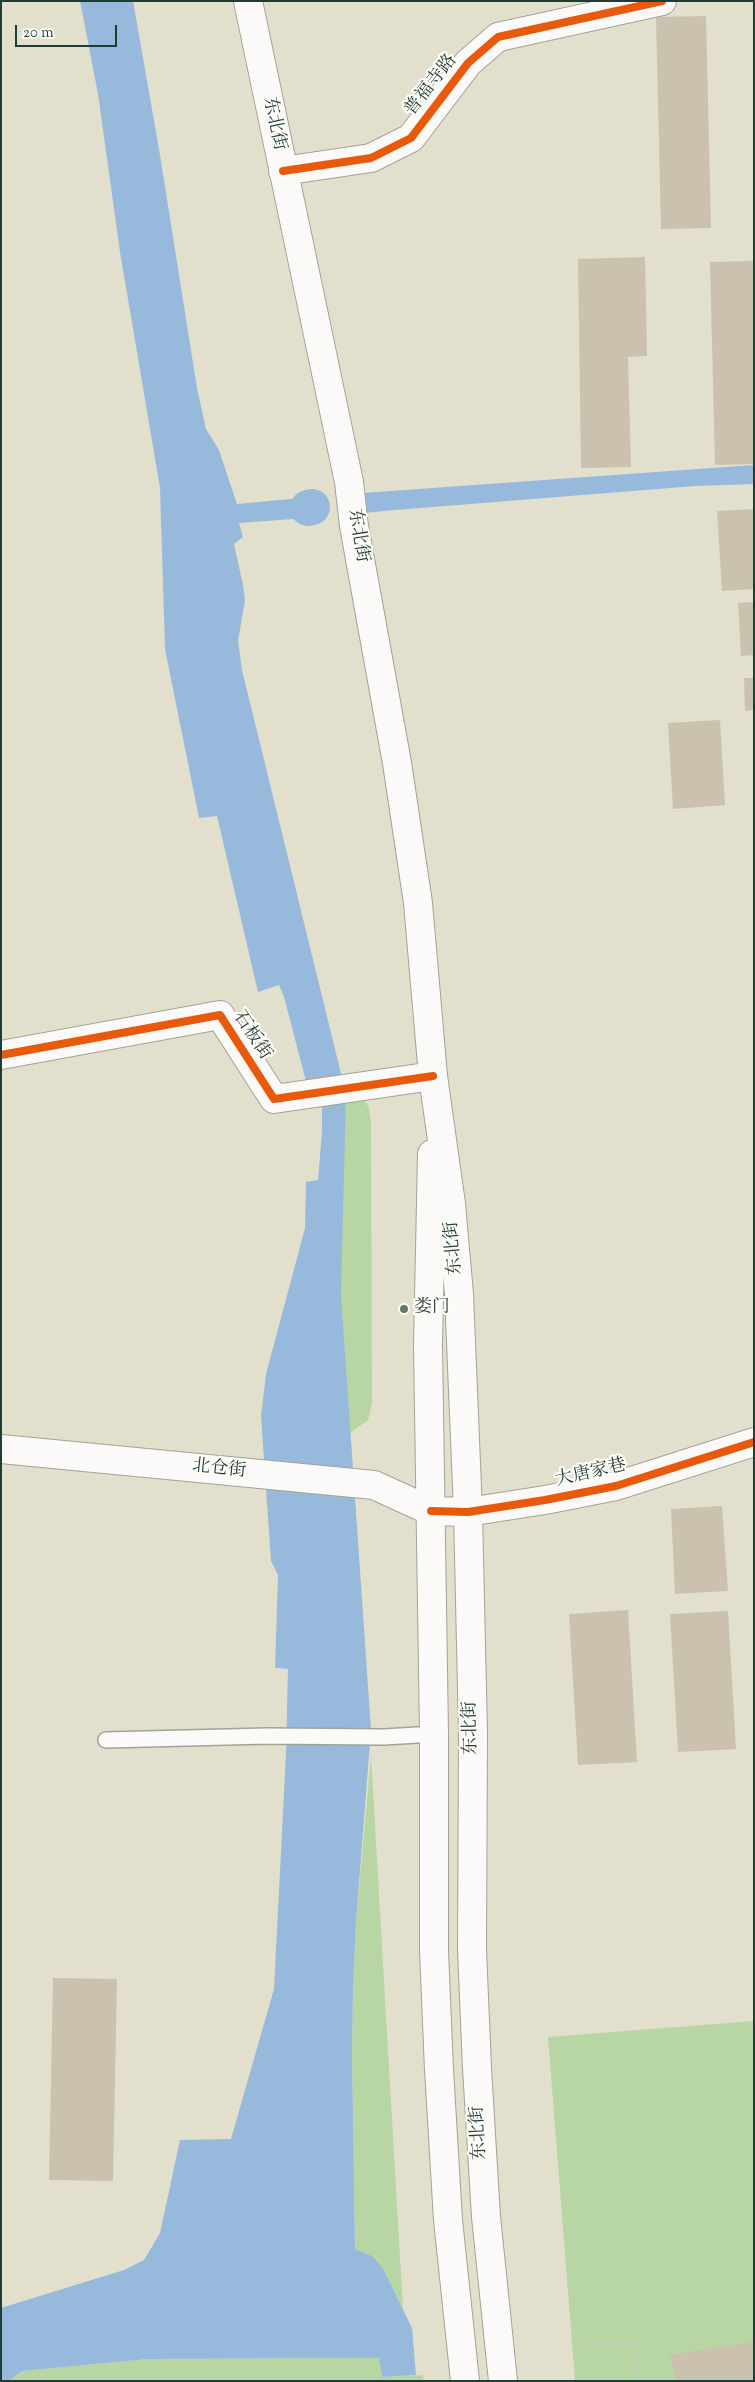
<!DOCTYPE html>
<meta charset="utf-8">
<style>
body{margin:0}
#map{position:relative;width:755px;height:2382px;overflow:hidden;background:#e3dfcd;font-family:"Sorts Mill Goudy",serif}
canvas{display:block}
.frame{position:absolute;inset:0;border:2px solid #1f3d34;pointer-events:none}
.scale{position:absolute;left:15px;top:25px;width:102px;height:22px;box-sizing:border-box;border:2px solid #1f3d34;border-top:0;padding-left:6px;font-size:15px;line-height:18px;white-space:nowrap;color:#1f3d34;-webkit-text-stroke:4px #fdfcf7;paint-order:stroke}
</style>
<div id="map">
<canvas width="755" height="2382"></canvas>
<div class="frame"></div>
<div class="scale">20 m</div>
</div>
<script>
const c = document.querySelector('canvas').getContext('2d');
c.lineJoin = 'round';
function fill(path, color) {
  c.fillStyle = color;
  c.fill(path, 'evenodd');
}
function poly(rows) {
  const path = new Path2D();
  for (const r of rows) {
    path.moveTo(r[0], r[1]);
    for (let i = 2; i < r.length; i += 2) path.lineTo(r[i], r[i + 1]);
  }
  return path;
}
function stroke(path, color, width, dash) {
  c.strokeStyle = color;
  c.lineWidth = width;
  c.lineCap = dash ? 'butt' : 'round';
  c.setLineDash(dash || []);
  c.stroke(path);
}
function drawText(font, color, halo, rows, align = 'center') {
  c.font = font + ' "Sorts Mill Goudy","Noto Serif SC",serif';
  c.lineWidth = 4.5;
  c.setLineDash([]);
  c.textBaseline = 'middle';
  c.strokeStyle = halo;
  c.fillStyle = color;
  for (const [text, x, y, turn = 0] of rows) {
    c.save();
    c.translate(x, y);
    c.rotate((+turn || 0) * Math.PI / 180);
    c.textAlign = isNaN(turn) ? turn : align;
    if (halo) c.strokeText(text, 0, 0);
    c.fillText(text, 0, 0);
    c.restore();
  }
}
fill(poly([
 [360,1098,365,1101,369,1108,371,1122,372,1403,368,1420,350,1433,341,1294,342,1177,346,1099],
 [371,1756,403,2309,381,2267,372,2256,355,2249,352,2051,353,1990,356,1921],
 [754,2021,754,2381,575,2381,548,2037],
 [379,2358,382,2377,423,2375,424,2381,9,2381,22,2371,148,2359]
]), '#b8d6a4');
fill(poly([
 [80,1,133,1,159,149,197,388,206,429,219,450,237,504,301,498,305,500,308,508,308,516,306,518,239,523,243,537,234,544,243,585,245,600,238,641,242,670,346,1094,341,1294,371,1730,356,1921,353,1990,352,2051,355,2249,372,2256,382,2267,393,2289,412,2328,416,2375,382,2377,379,2358,148,2359,22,2371,9,2381,1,2381,1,2308,124,2270,144,2260,160,2233,180,2140,231,2139,274,1989,286,1753,288,1669,275,1668,278,1575,271,1561,261,1416,266,1374,305,1228,306,1182,318,1180,322,1132,322,1101,306,1081,284,997,279,985,258,992,217,816,199,818,165,649,160,488,120,252,98,94],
 [754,465,754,484,695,486,383,511,365,513,363,493]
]), '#97badc');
stroke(poly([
 [308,508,312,507]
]), '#97badc', 36);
fill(poly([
 [706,16,711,228,661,229,656,17],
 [645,257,647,356,628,357,631,467,581,468,578,259],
 [754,261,754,464,715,465,710,262],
 [754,509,754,589,722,591,717,511],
 [754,602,754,655,741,656,738,603],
 [744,678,754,678,754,710,745,711],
 [720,720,725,805,673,809,668,723],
 [722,1506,728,1591,675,1594,671,1509],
 [628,1610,637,1762,578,1765,569,1614],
 [728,1611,736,1749,678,1752,670,1614],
 [53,1978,117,1979,113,2181,49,2180],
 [754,2342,754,2381,676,2381,670,2355]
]), '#cbc1af');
const lane = poly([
 [106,1740,267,1736,384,1737,434,1734]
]);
const street = poly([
 [283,171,371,158,411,138,468,63,498,37,662,1],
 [1,1055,220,1015,274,1099,433,1076]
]);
const secondary = poly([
 [248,1,349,482,354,526,397,763,418,903,433,1076,451,1204,459,1294,468,1512,473,1734,472,1950,477,2068,486,2217,503,2381],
 [432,1154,428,1345,434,1734,434,1951,439,2070,448,2220,465,2381],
 [1,1449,374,1485,431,1511,468,1512,545,1500,616,1486,754,1442]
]);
stroke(lane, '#a2a398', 18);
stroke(street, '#a2a398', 30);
stroke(secondary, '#a2a398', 30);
stroke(poly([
 [585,2346,633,2343,639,2381]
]), '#c9cbc5', 3, [4, 4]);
stroke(lane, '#fbfaf8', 15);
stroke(street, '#fbfaf8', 28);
stroke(secondary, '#fbfaf8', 28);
stroke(poly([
 [283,171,371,158,411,138,468,63,498,37,662,1],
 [1,1055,220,1015,274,1099,433,1076],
 [431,1511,468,1512,545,1500,616,1486,754,1442]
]), '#e8590c', 8);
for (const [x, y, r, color] of [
 [404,1309,5,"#64766a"]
]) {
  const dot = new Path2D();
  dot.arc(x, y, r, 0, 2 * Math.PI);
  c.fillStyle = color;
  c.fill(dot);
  stroke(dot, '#fdfcf7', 2);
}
drawText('18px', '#1f3d34', '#fdfcf7', [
 ["普福寺路",432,86,-52],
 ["东北街",273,124,78],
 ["东北街",357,536,81],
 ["石板街",251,1036,56],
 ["东北街",455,1248,-95],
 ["北仓街",219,1470,6],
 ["大唐家巷",591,1474,-13],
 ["东北街",472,1728,-91],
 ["东北街",480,2133,-93]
]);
drawText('18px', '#1f3d34', '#fdfcf7', [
 ["娄门",414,1309]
], 'left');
</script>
